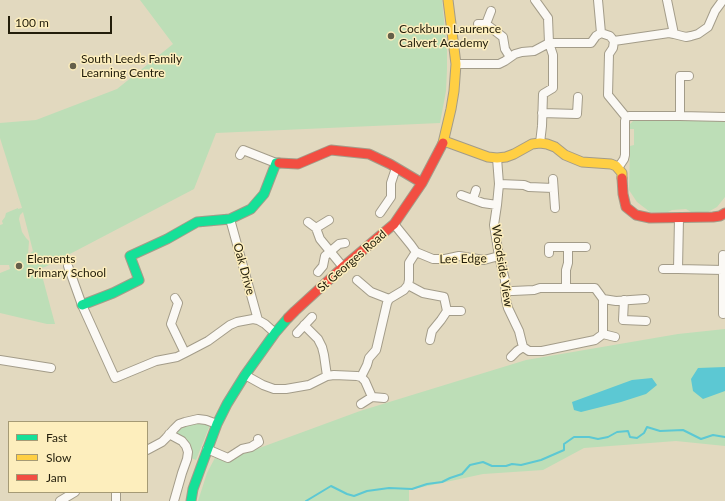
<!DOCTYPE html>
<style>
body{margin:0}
#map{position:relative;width:725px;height:501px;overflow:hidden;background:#e2d9bf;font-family:Lato,sans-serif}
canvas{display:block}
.legend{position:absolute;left:8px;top:421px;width:140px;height:72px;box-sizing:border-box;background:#fdeebd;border:1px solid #a59a75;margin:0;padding:5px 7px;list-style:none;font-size:12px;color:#221d0a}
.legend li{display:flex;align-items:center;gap:8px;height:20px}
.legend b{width:20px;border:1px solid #a59a75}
.scale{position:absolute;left:8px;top:16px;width:104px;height:18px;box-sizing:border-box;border:2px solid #221d0a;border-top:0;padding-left:5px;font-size:12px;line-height:14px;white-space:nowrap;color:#221d0a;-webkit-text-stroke:3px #fdeebd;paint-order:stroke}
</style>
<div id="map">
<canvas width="725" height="501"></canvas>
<ul class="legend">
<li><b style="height:5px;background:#16e098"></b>Fast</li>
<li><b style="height:5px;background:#ffcf43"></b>Slow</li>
<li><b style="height:5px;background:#f24e42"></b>Jam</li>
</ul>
<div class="scale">100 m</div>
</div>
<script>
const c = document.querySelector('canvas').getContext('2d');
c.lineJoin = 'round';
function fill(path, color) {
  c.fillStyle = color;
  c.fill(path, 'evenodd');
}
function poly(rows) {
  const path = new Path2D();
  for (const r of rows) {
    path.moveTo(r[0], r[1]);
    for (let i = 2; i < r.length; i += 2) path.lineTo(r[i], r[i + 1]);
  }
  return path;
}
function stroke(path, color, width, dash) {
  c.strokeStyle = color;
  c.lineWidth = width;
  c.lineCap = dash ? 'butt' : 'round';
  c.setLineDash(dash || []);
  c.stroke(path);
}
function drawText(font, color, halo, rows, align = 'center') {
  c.font = font + ' Lato,sans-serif';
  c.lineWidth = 3;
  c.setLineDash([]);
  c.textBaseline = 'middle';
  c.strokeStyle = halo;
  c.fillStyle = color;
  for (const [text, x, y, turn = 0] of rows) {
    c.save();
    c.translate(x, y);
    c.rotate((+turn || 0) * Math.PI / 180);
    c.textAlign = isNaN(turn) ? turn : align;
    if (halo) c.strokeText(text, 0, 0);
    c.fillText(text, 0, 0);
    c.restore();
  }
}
fill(poly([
 [140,0,442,0,447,49,447,69,446,91,440,123,216,133,194,189,45,267,40,268,55,324,47,324,0,313,0,273,10,269,9,265,0,265,0,225,3,224,2,221,5,217,6,213,18,208,18,209,22,208,0,138,0,123,36,120,117,89,173,44],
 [23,212,33,251,28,255,29,241,26,238,22,232,19,219,20,215],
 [636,118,725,121,725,197,717,207,708,212,691,212,686,209,672,210,668,212,650,212,637,202,629,190,630,146,634,145,634,129,629,129,629,125],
 [725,329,725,446,676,441,584,448,543,470,483,474,409,490,409,501,198,501,207,473,217,454,228,458,243,454,360,411,526,360,678,334],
 [198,422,210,425,196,460,191,458,191,451,174,433,183,426]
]), '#bddeb7');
fill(poly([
 [725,367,725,391,703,399,693,391,691,379,698,368],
 [652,378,657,385,646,394,621,402,581,412,574,410,572,402,632,380]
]), '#5cc8d3');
stroke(poly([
 [306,501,331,486,347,494,354,496,367,491,389,488,412,489,427,484,442,482,450,478,462,474,470,465,483,462,492,466,506,466,512,464,521,465,541,460,564,450,564,444,574,437,589,437,598,439,608,437,617,432,628,431,630,437,637,438,644,433,647,427,660,431,683,430,701,439,713,435,725,437]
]), '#5cc8d3', 2);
const street = poly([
 [535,0,548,18,549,43,553,55,553,88,543,94,542,126,540,143],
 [598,0,601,33],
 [667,0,674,34],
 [478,24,486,24,503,37,505,49,510,57],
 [486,24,491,11],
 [456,64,499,64,505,61,515,54,522,52,534,51,549,43,591,43,596,36,601,33,610,36,614,41],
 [689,76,680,76,680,116,725,117],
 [542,113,577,114,578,97],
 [626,117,629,116,680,116],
 [240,155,243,150,276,163],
 [497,158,499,184,497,205,494,225,499,256,505,280,506,300,508,308,519,331,523,347],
 [618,168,624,159,625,155,625,121,626,117,608,95,609,54,613,48,614,41,669,33,674,34,686,37,691,36,698,34,708,27,715,11,723,0],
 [553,179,555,208],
 [499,184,524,185,529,187,553,188],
 [461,195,483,203,497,205],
 [473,199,476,190],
 [380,213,391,197,391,183,396,168],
 [230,219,258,320],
 [308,222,316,228,320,239,343,267],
 [394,224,411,245,416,252,433,259,445,259,459,256,484,260,499,256],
 [316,228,329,220],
 [549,253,549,247,586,247],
 [68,266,82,305,115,378,156,361,177,357,185,353,208,341,230,325,237,322,253,319,258,320,265,324,275,333],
 [663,269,678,269,679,218],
 [678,269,723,270,723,314],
 [723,270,723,255],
 [318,272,323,266,325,256,339,244,345,243],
 [357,280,371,292,389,299],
 [408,285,423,293,444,297,447,311,441,320,432,331,430,340],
 [566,288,566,270,568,263,568,247],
 [505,291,513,291,534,290,540,288,595,288,603,299,603,334],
 [175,298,178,303,171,324,185,353],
 [603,299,616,301,645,299],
 [624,300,623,320,646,321],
 [447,311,461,311],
 [304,325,318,339,322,347,324,355,327,376],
 [297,333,312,317],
 [603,334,615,337],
 [523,347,529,351,542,351,595,340,603,334],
 [511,357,517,351,523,347],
 [0,360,51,368],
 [245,375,263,385,274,389,286,389,309,385,327,376,334,375,357,376,361,377,365,381,372,397,384,398],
 [361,377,367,365,369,358,376,350,377,346,387,303,389,299,404,290,408,285,409,280,409,263,416,252],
 [361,404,372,397],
 [169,434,182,441,186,446,188,452,187,459,182,473,174,501],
 [207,449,228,458,242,449,251,447,259,442,258,439],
 [147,450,162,442,166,438,174,429,179,424,185,422,198,419,206,420,217,424],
 [116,492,116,501],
 [60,501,75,492]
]);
const fast = poly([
 [82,305,113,293,139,280,130,256,167,239,197,222,230,219,251,209,264,194,276,163,279,163],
 [191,501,193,489,201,467,217,424,227,404,245,375,275,333,288,318]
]);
const slow = poly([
 [444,141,488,157,497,158,506,157,514,154,532,144,540,143,547,144,555,147,565,155,582,162,611,164,616,166,622,173,622,178],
 [443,143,451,109,454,91,456,64,448,0]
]);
const jam = poly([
 [279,163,298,164,331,150,369,154,390,164,422,183],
 [622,178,623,194,626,207,636,215,650,218,713,217,720,216,725,213],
 [288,318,295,311,343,267,394,224,422,183,443,143]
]);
stroke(street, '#a39c89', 10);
stroke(fast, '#a39c89', 11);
stroke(slow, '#a39c89', 11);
stroke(jam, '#a39c89', 11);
stroke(street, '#fbf9f5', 8);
stroke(fast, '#16e098', 9);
stroke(slow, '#ffcf43', 9);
stroke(jam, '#f24e42', 9);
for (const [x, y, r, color] of [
 [391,36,4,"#655f49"],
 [73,66,4,"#655f49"],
 [19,266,4,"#655f49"]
]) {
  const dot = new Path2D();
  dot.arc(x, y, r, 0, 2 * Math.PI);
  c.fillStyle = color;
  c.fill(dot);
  stroke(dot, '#fdeebd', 1.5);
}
drawText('12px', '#221d0a', '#fdeebd', [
 ["Cockburn Laurence",399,29],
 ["Calvert Academy",399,43],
 ["South Leeds Family",81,59],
 ["Learning Centre",81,73],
 ["Elements",27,259],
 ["Primary School",27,273]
], 'left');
drawText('12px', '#221d0a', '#fdeebd', [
 ["Lee Edge",463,259,-1],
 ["St Georges Road",352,261,-41],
 ["Woodside View",502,266,81],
 ["Oak Drive",244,269,75]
]);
</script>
